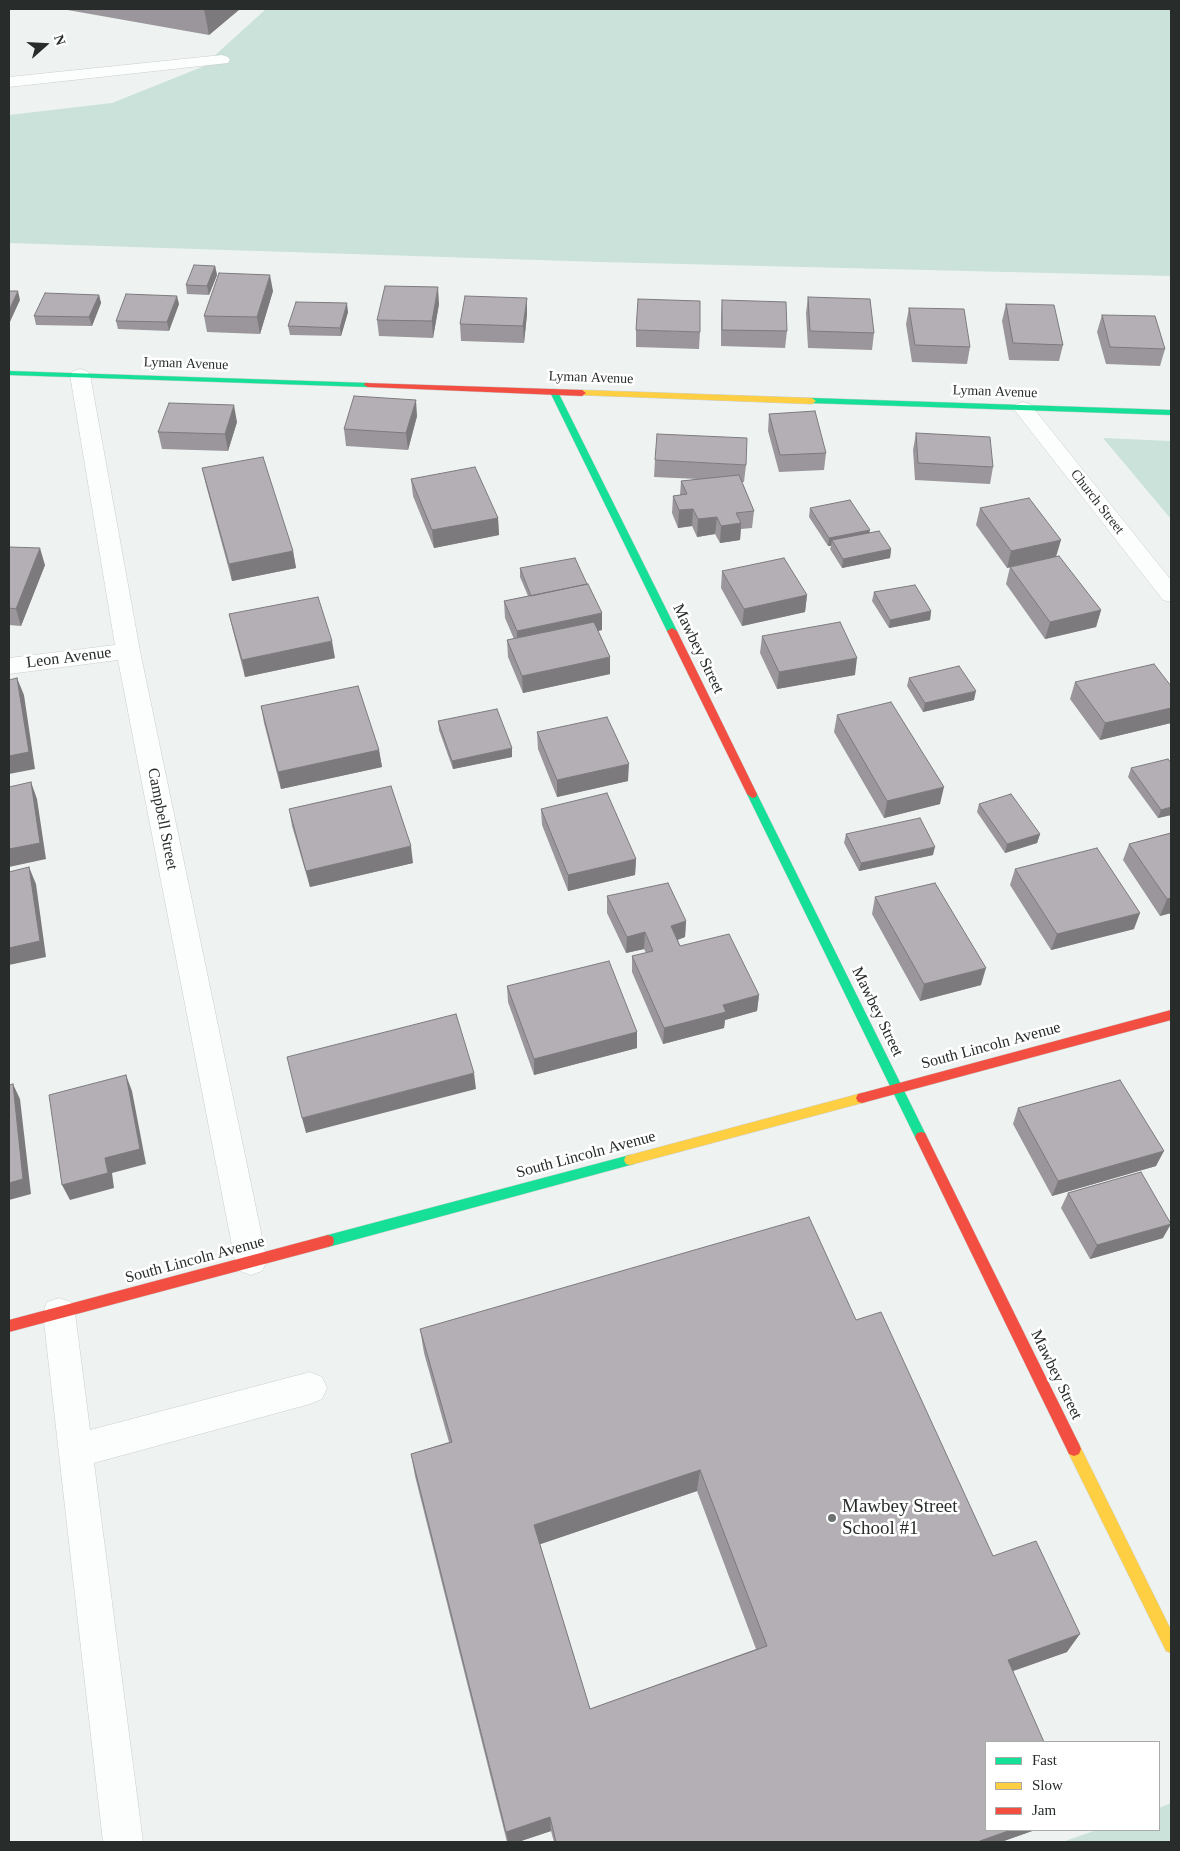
<!DOCTYPE html>
<style>
body{margin:0}
#map{position:relative;width:1180px;height:1851px;overflow:hidden;background:#eef3f1;font-family:Georgia,serif}
canvas{display:block}
.frame{position:absolute;inset:0;border:10px solid #282c2b;pointer-events:none}
.legend{position:absolute;left:985px;top:1741px;width:175px;height:90px;box-sizing:border-box;background:#fff;border:1px solid #a9abaa;margin:0;padding:6px 9px;list-style:none;font-size:15px;color:#282c2b}
.legend li{display:flex;align-items:center;gap:10px;height:25px}
.legend b{width:25px;border:1px solid #a9abaa}
.north{position:absolute;left:20px;top:20px;width:50px;height:50px;-webkit-text-stroke:4px #fff;paint-order:stroke;rotate:71deg;font-size:14px;font-weight:700;line-height:20px;text-align:center;color:#282c2b}
.north::after{content:'';display:block;margin:auto;width:18px;height:22px;background:#282c2b;clip-path:polygon(50% 0,100% 100%,50% 72%,0 100%)}
</style>
<div id="map">
<canvas width="1180" height="1851"></canvas>
<div class="frame"></div>
<ul class="legend">
<li><b style="height:6px;background:#16e098"></b>Fast</li>
<li><b style="height:6px;background:#ffcf43"></b>Slow</li>
<li><b style="height:6px;background:#f24e42"></b>Jam</li>
</ul>
<div class="north">N</div>
</div>
<script>
const c = document.querySelector('canvas').getContext('2d');
c.lineJoin = 'round';
function fill(path, color) {
  c.fillStyle = color;
  c.fill(path, 'evenodd');
}
function poly(rows) {
  const path = new Path2D();
  for (const r of rows) {
    path.moveTo(r[0], r[1]);
    for (let i = 2; i < r.length; i += 2) path.lineTo(r[i], r[i + 1]);
  }
  return path;
}
function stroke(path, color, width, dash) {
  c.strokeStyle = color;
  c.lineWidth = width;
  c.lineCap = dash ? 'butt' : 'round';
  c.setLineDash(dash || []);
  c.stroke(path);
}
function drawText(font, color, halo, rows, align = 'center') {
  c.font = font + ' Georgia,serif';
  c.lineWidth = 5;
  c.setLineDash([]);
  c.textBaseline = 'middle';
  c.strokeStyle = halo;
  c.fillStyle = color;
  for (const [text, x, y, turn = 0] of rows) {
    c.save();
    c.translate(x, y);
    c.rotate((+turn || 0) * Math.PI / 180);
    c.textAlign = isNaN(turn) ? turn : align;
    if (halo) c.strokeText(text, 0, 0);
    c.fillText(text, 0, 0);
    c.restore();
  }
}
fill(poly([
 [266,9,1171,9,1171,276,600,262,9,243,9,115,112,103,202,67],
 [1103,438,1171,441,1171,519],
 [1171,1803,1171,1842,1062,1842,1097,1830,1159,1830,1159,1808]
]), '#cae2da');
const lane = poly([
 [222,55,228,57,230,60,228,63,9,87,9,77,222,55],
 [59,1298,71,1302,75,1313,90,1430,310,1372,322,1377,327,1388,322,1399,310,1404,94,1463,143,1842,103,1842,43,1313,47,1302,59,1298]
]);
const street = poly([
 [80,369,87,371,90,375,140,651,267,1261,262,1271,251,1275,240,1271,235,1261,118,660,9,674,9,658,115,645,70,375,73,371,80,369],
 [1023,402,1030,404,1171,580,1171,602,1163,600,1016,412,1013,408,1016,404,1023,402]
]);
const fast = poly([
 [9,371,368,383,372,385,368,387,9,375,9,371],
 [554,389,558,392,677,631,675,633,672,634,667,631,550,392,554,389],
 [812,398,1171,410,1171,415,809,403,809,399,812,398],
 [752,790,757,794,925,1133,927,1137,925,1141,921,1142,917,1141,747,794,752,790],
 [630,1155,634,1156,636,1160,634,1164,630,1165,328,1247,323,1245,322,1241,323,1237,328,1235,630,1155]
]);
const slow = poly([
 [582,390,812,398,816,401,812,404,579,395,578,393,582,390],
 [862,1093,866,1094,868,1098,866,1102,862,1103,630,1165,626,1164,624,1160,626,1156,630,1155,862,1093],
 [1074,1442,1079,1444,1171,1630,1171,1653,1166,1651,1069,1454,1067,1449,1069,1444,1074,1442]
]);
const jam = poly([
 [365,383,582,390,586,393,582,396,368,387,364,385,365,383],
 [672,628,677,631,757,794,756,797,752,798,747,794,667,631,672,628],
 [1171,1010,1171,1020,862,1103,858,1102,856,1098,858,1094,862,1093,1171,1010],
 [921,1132,925,1133,1079,1444,1081,1449,1079,1454,1074,1456,1069,1454,915,1137,917,1133,921,1132],
 [328,1235,333,1237,334,1241,333,1245,328,1247,9,1332,9,1320,328,1235]
]);
stroke(lane, '#cacecd', 1);
stroke(street, '#cacecd', 1);
stroke(fast, '#cacecd', 1);
stroke(slow, '#cacecd', 1);
stroke(jam, '#cacecd', 1);
fill(lane, '#fcfdfd');
fill(street, '#fcfdfd');
fill(fast, '#16e098');
fill(slow, '#ffcf43');
fill(jam, '#f24e42');
fill(poly([
 [62,9,240,9,209,35],
 [215,266,217,275,209,295,187,294,186,285],
 [273,291,260,334,207,332,204,316],
 [99,295,101,303,92,326,36,325,34,316],
 [808,297,874,333,872,350,808,348,806,313],
 [722,300,787,331,785,348,721,346,721,317],
 [179,304,169,331,118,329,116,321],
 [439,304,433,338,379,336,377,320],
 [1006,304,1063,345,1059,361,1009,360,1002,321],
 [909,308,970,347,967,364,912,362,906,324],
 [348,312,341,336,290,335,288,326],
 [527,314,524,343,461,341,460,324],
 [1102,315,1165,349,1160,366,1106,364,1097,332],
 [636,330,700,332,699,349,636,347],
 [769,414,826,453,824,470,779,472,768,431],
 [417,416,408,450,346,446,344,429],
 [237,422,228,451,162,449,158,432],
 [916,433,993,467,990,484,915,480,913,450],
 [655,460,746,465,744,482,742,482,754,511,752,528,741,529,740,540,720,543,715,534,697,537,692,526,678,528,672,513,673,496,680,495,681,481,698,479,654,477],
 [202,468,293,551,296,568,232,581,206,485],
 [411,479,498,518,499,535,434,548,413,496],
 [810,508,869,532,891,549,890,558,842,568,830,549,831,546,828,546,809,517],
 [980,508,1056,557,1101,610,1096,627,1045,639,1006,584,1010,567,1007,568,976,525],
 [9,547,45,565,21,626,9,625],
 [520,568,587,584,602,613,602,630,598,631,610,657,610,674,523,693,508,657,507,640,514,639,505,618,504,601,528,596,520,577],
 [722,571,807,595,805,612,742,626,721,588],
 [874,592,931,611,930,620,889,628,872,601],
 [229,614,335,658,245,677,233,631],
 [762,636,855,675,777,689,760,653],
 [909,678,974,700,923,712,907,686],
 [1075,682,1171,686,1171,723,1100,740,1070,699],
 [261,706,379,750,382,767,281,789,264,723],
 [837,715,940,804,884,818,834,732],
 [438,721,512,757,453,769,439,730],
 [537,732,628,781,557,797,538,749],
 [1131,768,1171,815,1158,818,1128,777],
 [979,804,1040,834,1037,843,1005,853,977,812],
 [289,809,413,863,310,887,292,826],
 [541,809,636,859,635,875,568,891,542,825],
 [1171,833,1171,913,1160,916,1123,860,1129,844],
 [846,834,933,855,859,871,844,843],
 [1015,869,1134,929,1051,950,1010,885],
 [607,896,686,921,685,937,678,940,680,946,759,995,757,1011,725,1020,724,1028,663,1044,632,972,632,956,646,953,644,949,626,953,607,913],
 [875,897,981,985,920,1001,872,914],
 [507,986,637,1032,637,1048,534,1075,508,1002],
 [1018,1108,1156,1166,1052,1196,1013,1124],
 [1068,1193,1163,1238,1090,1259,1061,1208],
 [856,1320,993,1556,1067,1652,1013,1671,986,1830,1035,1830,1001,1842,554,1842,551,1831,518,1842,507,1842,415,1476,411,1454,449,1442,424,1353,420,1329],
 [697,1491,756,1649,590,1709,540,1544]
]), '#9a969b');
fill(poly([
 [204,9,240,9,209,35],
 [215,266,217,275,209,295,207,286],
 [270,275,273,291,260,334,257,317],
 [438,287,439,304,433,338,432,321],
 [18,291,20,300,9,324,9,310],
 [99,295,101,303,92,326,89,317],
 [177,296,179,304,169,331,167,322],
 [527,298,527,314,524,343,523,326],
 [347,303,348,312,341,336,340,328],
 [416,400,417,416,408,450,406,433],
 [234,405,237,422,228,451,225,434],
 [693,509,692,526,678,528,679,510],
 [717,517,715,534,697,537,698,519],
 [498,518,499,535,434,548,432,530],
 [741,523,740,540,720,543,721,526],
 [870,530,868,538,832,540,831,546,828,546,829,538],
 [1061,540,1056,557,1007,568,1011,551],
 [40,548,45,565,21,626,16,609],
 [891,549,890,558,842,568,843,559],
 [293,551,296,568,232,581,229,564],
 [807,595,805,612,742,626,744,609],
 [1101,610,1096,627,1045,639,1050,622],
 [931,611,930,620,889,628,890,620],
 [602,613,602,630,517,648,517,631],
 [332,641,335,658,245,677,242,660],
 [610,657,610,674,523,693,522,676],
 [857,658,855,675,777,689,779,672],
 [17,678,24,695,35,769,9,774,9,756],
 [976,691,974,700,923,712,925,703],
 [1171,708,1171,723,1100,740,1105,723],
 [512,748,512,757,453,769,452,761],
 [379,750,382,767,281,789,278,772],
 [629,764,628,781,557,797,557,780],
 [31,782,37,799,46,859,9,867,9,849],
 [944,787,940,804,884,818,887,801],
 [1171,807,1171,815,1158,818,1161,810],
 [1040,834,1037,843,1005,853,1007,844],
 [411,846,413,863,310,887,306,871],
 [935,847,933,855,859,871,861,863],
 [636,859,635,875,568,891,568,875],
 [29,867,36,884,46,957,9,965,9,948],
 [1171,898,1171,913,1160,916,1167,899],
 [1140,913,1134,929,1051,950,1057,934],
 [686,921,685,937,670,942,671,926],
 [645,932,644,949,626,953,627,937],
 [986,968,981,985,920,1001,924,984],
 [759,995,757,1011,725,1020,724,1028,663,1044,664,1028,723,1005],
 [637,1032,637,1048,534,1075,534,1059],
 [474,1073,476,1089,306,1133,302,1118],
 [126,1075,132,1091,146,1164,112,1173,114,1188,70,1200,62,1185,105,1158],
 [13,1084,20,1099,31,1194,9,1200],
 [1164,1151,1156,1166,1052,1196,1058,1181],
 [1171,1224,1163,1238,1090,1259,1097,1245],
 [700,1470,697,1491,535,1546,534,1525],
 [1080,1634,1067,1652,996,1677,1008,1660],
 [550,1817,551,1831,518,1842,508,1842,506,1832],
 [1011,1830,1035,1830,1001,1842,977,1842]
]), '#7d7a7e');
const building = poly([
 [194,265,215,266,207,286,186,285,194,265],
 [219,273,270,275,257,317,204,316,219,273],
 [385,286,438,287,432,321,377,320,385,286],
 [9,291,18,291,9,310,9,291],
 [45,293,99,295,89,317,34,316,45,293],
 [126,294,177,296,167,322,116,321,126,294],
 [465,296,527,298,523,326,460,324,465,296],
 [808,297,870,299,874,333,810,331,808,297],
 [638,299,700,301,700,332,636,330,638,299],
 [722,300,786,302,787,331,722,330,722,300],
 [296,302,347,303,340,328,288,326,296,302],
 [1006,304,1054,305,1063,345,1013,343,1006,304],
 [909,308,964,309,970,347,915,345,909,308],
 [1102,315,1155,316,1165,349,1110,347,1102,315],
 [354,396,416,400,406,433,344,429,354,396],
 [169,403,234,405,225,434,158,432,169,403],
 [815,411,826,453,780,455,769,414,815,411],
 [916,433,990,437,993,467,918,463,916,433],
 [657,434,747,438,746,465,655,460,657,434],
 [263,457,293,551,229,564,202,468,263,457],
 [475,467,498,518,432,530,411,479,475,467],
 [739,475,754,511,736,513,741,523,721,526,717,517,698,519,693,509,679,510,673,496,687,494,681,481,739,475],
 [1029,498,1061,540,1011,551,980,508,1029,498],
 [850,500,870,530,829,538,810,508,850,500],
 [879,531,891,549,843,559,832,540,879,531],
 [9,547,40,548,16,609,9,608,9,547],
 [1059,556,1101,610,1050,622,1010,567,1059,556],
 [575,558,587,584,531,596,520,568,575,558],
 [784,558,807,595,744,609,722,571,784,558],
 [588,584,602,613,517,631,504,601,588,584],
 [915,585,931,611,890,620,874,592,915,585],
 [318,597,332,641,242,660,229,614,318,597],
 [594,622,610,657,522,676,507,640,594,622],
 [840,622,857,658,779,672,762,636,840,622],
 [1154,664,1171,686,1171,708,1105,723,1075,682,1154,664],
 [959,666,976,691,925,703,909,678,959,666],
 [17,678,29,752,9,756,9,680,17,678],
 [358,686,379,750,278,772,261,706,358,686],
 [891,702,944,787,887,801,837,715,891,702],
 [497,709,512,748,452,761,438,721,497,709],
 [607,717,629,764,557,780,537,732,607,717],
 [1168,759,1171,763,1171,807,1161,810,1131,768,1168,759],
 [31,782,40,843,9,849,9,787,31,782],
 [391,786,411,846,306,871,289,809,391,786],
 [607,793,636,859,568,875,541,809,607,793],
 [1011,794,1040,834,1007,844,979,804,1011,794],
 [920,818,935,847,861,863,846,834,920,818],
 [1171,833,1171,898,1167,899,1129,844,1171,833],
 [1097,848,1140,913,1057,934,1015,869,1097,848],
 [29,867,40,941,9,948,9,872,29,867],
 [668,883,686,921,671,926,680,946,729,934,759,995,723,1005,726,1012,664,1028,632,956,653,951,645,932,627,937,607,896,668,883],
 [935,883,986,968,924,984,875,897,935,883],
 [609,961,637,1032,534,1059,507,986,609,961],
 [456,1014,474,1073,302,1118,287,1057,456,1014],
 [126,1075,140,1149,105,1158,108,1173,62,1185,49,1095,126,1075],
 [1120,1080,1164,1151,1058,1181,1018,1108,1120,1080],
 [13,1084,23,1179,9,1183,9,1085,13,1084],
 [1141,1172,1171,1224,1097,1245,1068,1193,1141,1172],
 [809,1217,856,1320,881,1312,993,1556,1036,1541,1080,1634,1008,1660,1044,1742,986,1742,986,1830,1011,1830,977,1842,556,1842,550,1817,506,1832,411,1454,452,1442,420,1329,809,1217],
 [700,1470,767,1646,590,1709,534,1525,700,1470]
]);
fill(building, '#b3afb4');
stroke(building, '#7d7a7e', 1);
for (const [x, y, r, color] of [
 [832,1518,5,"#6d7270"]
]) {
  const dot = new Path2D();
  dot.arc(x, y, r, 0, 2 * Math.PI);
  c.fillStyle = color;
  c.fill(dot);
  stroke(dot, '#fff', 2);
}
drawText('14px', '#282c2b', '#fff', [
 ["Lyman Avenue",186,364,2],
 ["Lyman Avenue",591,378,2],
 ["Lyman Avenue",995,392,2],
 ["Church Street",1097,502,52]
]);
drawText('16px', '#282c2b', '#fff', [
 ["Mawbey Street",698,649,64],
 ["Leon Avenue",69,658,-7],
 ["Campbell Street",162,819,79],
 ["Mawbey Street",877,1012,64],
 ["South Lincoln Avenue",991,1046,-15],
 ["South Lincoln Avenue",586,1155,-15],
 ["South Lincoln Avenue",195,1260,-15],
 ["Mawbey Street",1056,1375,64]
]);
drawText('19px', '#282c2b', '#fff', [
 ["Mawbey Street",842,1507],
 ["School #1",842,1529]
], 'left');
</script>
